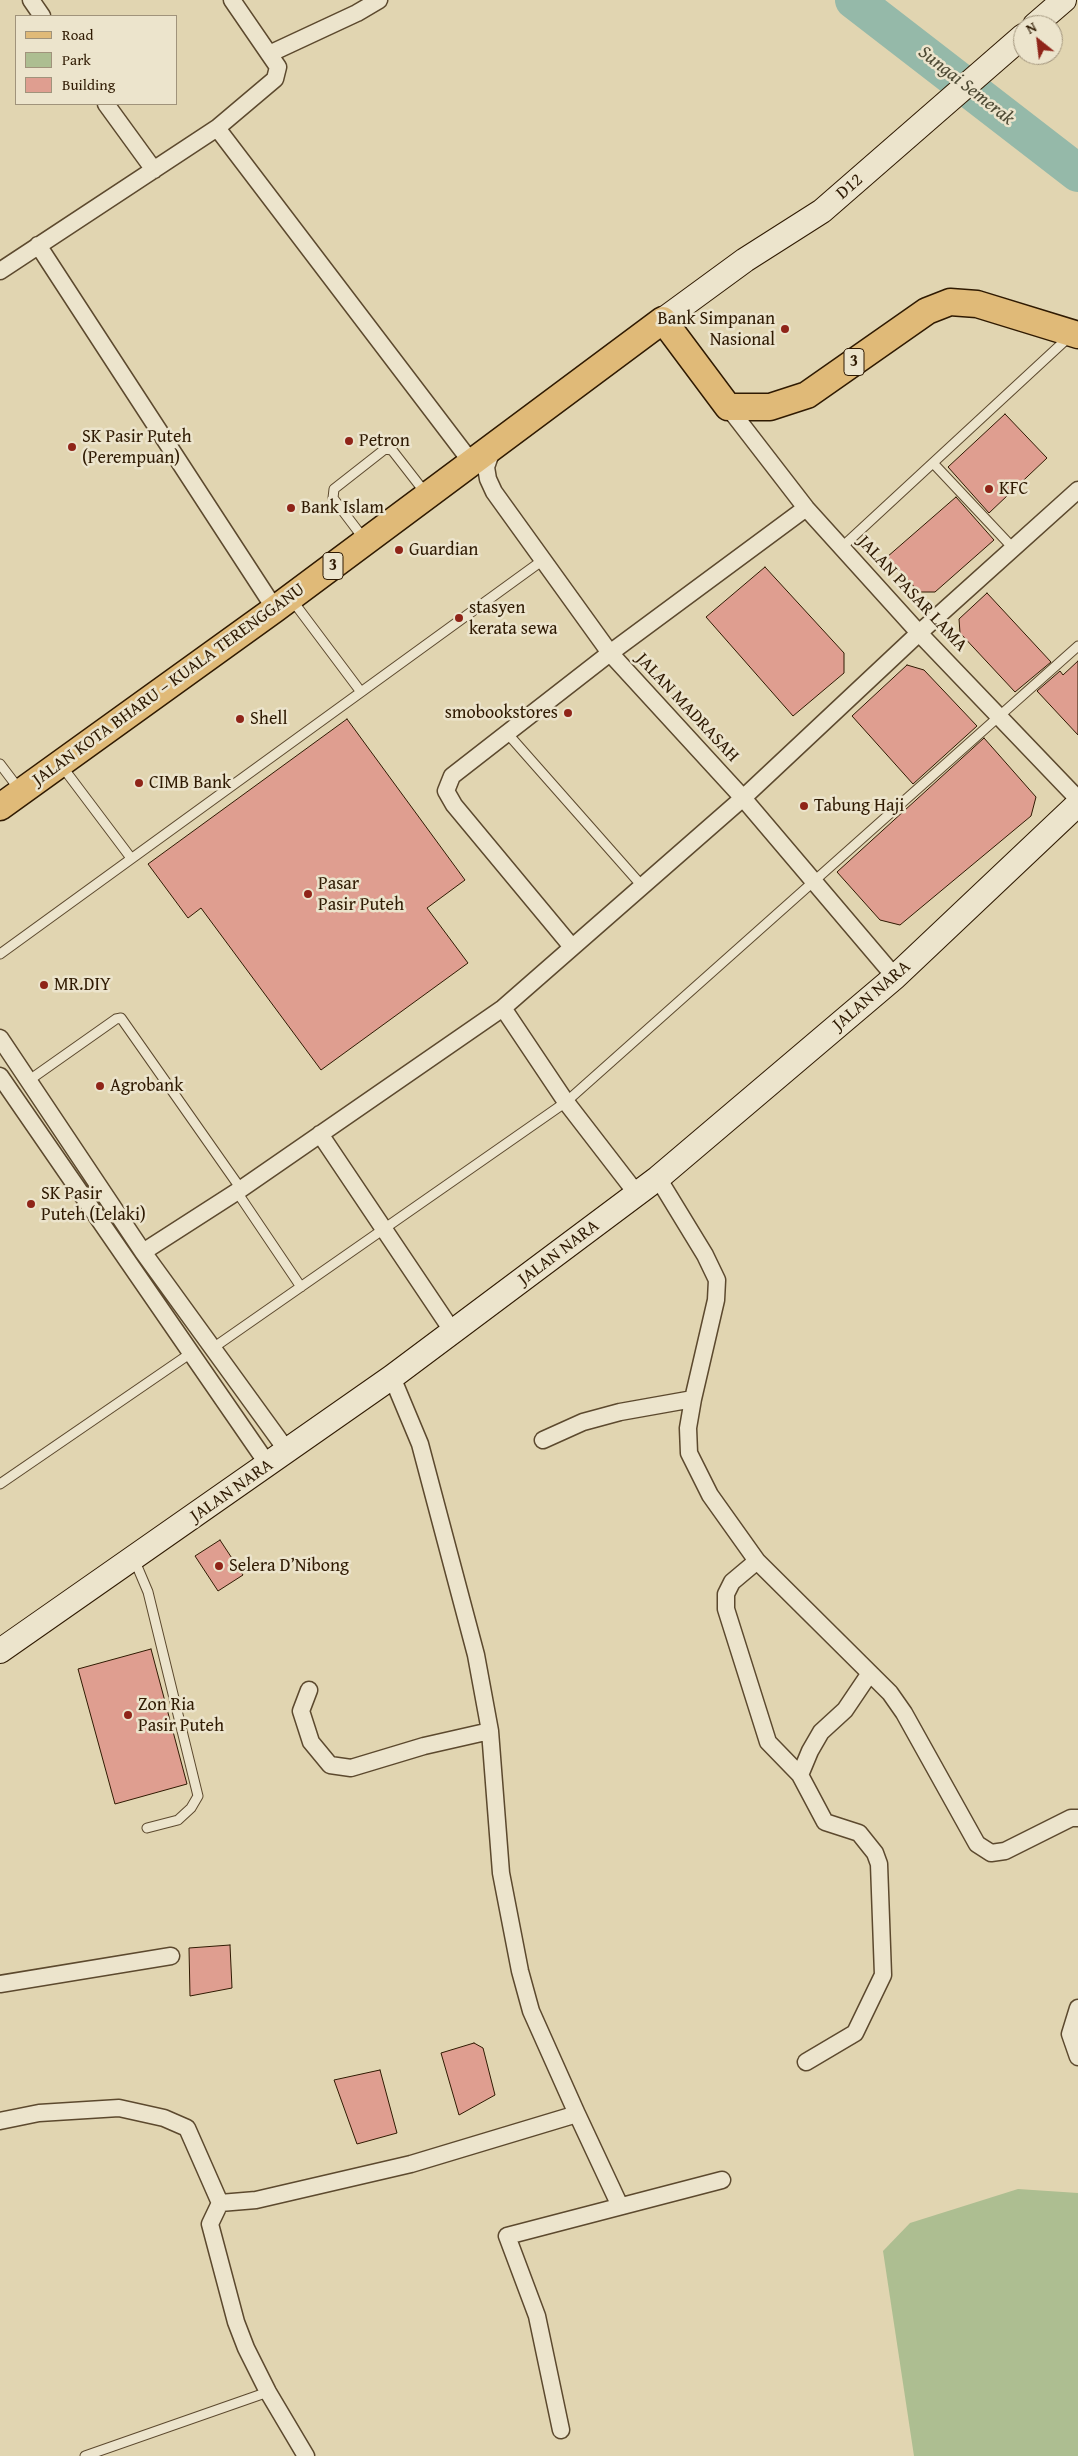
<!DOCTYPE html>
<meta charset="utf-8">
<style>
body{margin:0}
#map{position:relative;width:1078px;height:2456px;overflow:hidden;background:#e1d5b1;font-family:"Gentium Book Plus",serif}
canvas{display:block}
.legend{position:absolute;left:15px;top:15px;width:162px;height:90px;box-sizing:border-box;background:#ece4cc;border:1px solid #a0937b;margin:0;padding:6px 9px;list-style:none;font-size:15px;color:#2f1a02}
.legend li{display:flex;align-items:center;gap:10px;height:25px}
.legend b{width:25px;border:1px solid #a0937b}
.north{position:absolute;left:1013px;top:15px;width:50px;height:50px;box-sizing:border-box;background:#ece4cc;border:1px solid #a0937b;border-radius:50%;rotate:331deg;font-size:14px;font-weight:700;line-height:20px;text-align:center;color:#2f1a02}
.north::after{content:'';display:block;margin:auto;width:18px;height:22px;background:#8f2418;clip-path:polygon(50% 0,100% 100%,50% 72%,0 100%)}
</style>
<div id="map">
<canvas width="1078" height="2456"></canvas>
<ul class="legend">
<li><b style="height:6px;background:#e0ba78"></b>Road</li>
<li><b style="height:14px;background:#adbe91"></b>Park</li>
<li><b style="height:14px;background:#df9e90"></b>Building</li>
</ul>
<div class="north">N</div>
</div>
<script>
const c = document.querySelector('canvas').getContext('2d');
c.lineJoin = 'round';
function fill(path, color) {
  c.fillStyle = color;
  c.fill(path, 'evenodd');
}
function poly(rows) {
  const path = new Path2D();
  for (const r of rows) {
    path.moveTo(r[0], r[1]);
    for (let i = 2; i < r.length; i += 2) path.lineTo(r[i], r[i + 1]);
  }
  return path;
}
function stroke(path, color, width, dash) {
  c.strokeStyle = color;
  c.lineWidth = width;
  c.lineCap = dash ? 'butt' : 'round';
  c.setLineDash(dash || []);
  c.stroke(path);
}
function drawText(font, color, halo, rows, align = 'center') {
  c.font = font + ' "Gentium Book Plus",serif';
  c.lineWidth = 5;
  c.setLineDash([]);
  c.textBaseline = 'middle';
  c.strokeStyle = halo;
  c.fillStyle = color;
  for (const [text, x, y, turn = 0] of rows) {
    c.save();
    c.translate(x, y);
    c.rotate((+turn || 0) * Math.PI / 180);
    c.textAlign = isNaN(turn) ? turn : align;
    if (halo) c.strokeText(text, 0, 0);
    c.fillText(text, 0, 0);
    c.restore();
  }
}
fill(poly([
 [1018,2189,1078,2193,1078,2456,914,2456,883,2251,910,2223]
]), '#adbe91');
stroke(poly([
 [854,0,1078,173]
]), '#95b9a9', 38);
const building = poly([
 [1005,414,1047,458,989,513,948,467,1005,414],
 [956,497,994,540,935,592,919,592,887,557,956,497],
 [765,567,844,653,844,673,793,716,706,617,765,567],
 [987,593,1051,662,1015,692,960,633,959,619,987,593],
 [1078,661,1078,735,1037,691,1060,671,1063,675,1078,661],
 [907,665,924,670,977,726,913,784,852,716,907,665],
 [347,719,465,880,427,908,468,963,321,1070,201,908,188,918,148,864,347,719],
 [984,738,1036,797,1031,816,900,925,880,920,837,872,984,738],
 [220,1540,243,1575,218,1591,195,1556,220,1540],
 [151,1649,187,1784,115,1804,78,1669,151,1649],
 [230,1945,232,1988,190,1996,189,1948,230,1945],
 [474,2043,483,2048,495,2095,459,2115,441,2053,474,2043],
 [380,2070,397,2133,357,2144,334,2080,380,2070]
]);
fill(building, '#df9e90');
stroke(building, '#2f1a02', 1);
const lane = poly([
 [933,463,1013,548],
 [364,539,333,498,334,489,385,449,392,450,427,495],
 [842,547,1069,337],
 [292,600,361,692],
 [507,733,643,887],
 [0,764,19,789],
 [61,765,131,858],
 [0,954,543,560],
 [28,1081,116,1019,121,1018,241,1189],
 [237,1192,301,1287],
 [213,1348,566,1102,1078,646],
 [0,1484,191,1353],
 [134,1559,148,1592,198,1796,191,1808,178,1820,147,1828],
 [85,2456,268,2392]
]);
const street = poly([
 [31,0,42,16],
 [269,54,357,13,379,0],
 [106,104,154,170],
 [217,128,472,463],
 [38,245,275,609],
 [0,271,217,128,275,79,278,67,232,0],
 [728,407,806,508,919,633,1078,799],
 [493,447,486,467,488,479,494,492,610,653,743,798,895,977],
 [572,947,454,805,446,791,452,776,610,653,806,508],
 [503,1008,566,1102,637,1194],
 [0,1038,143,1252,288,1452],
 [0,1076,269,1466],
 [320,1134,453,1332],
 [658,1178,705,1255,717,1280,716,1300,693,1399,688,1428,689,1453,710,1495,757,1561,890,1693,904,1713,977,1844,991,1853,1005,1851,1071,1818,1078,1818],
 [143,1252,241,1189,503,1008,743,798,919,633,1078,490],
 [543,1440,583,1422,620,1412,693,1399],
 [757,1561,732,1582,726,1594,726,1609,768,1742,800,1775],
 [309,1690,301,1711,311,1742,330,1765,351,1768,424,1746,490,1731],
 [0,1984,171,1956],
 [1078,2008,1070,2034,1078,2057],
 [806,2062,855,2033,883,1975,879,1864,875,1853,859,1833,825,1822,800,1775,810,1751,821,1732,845,1710,870,1673],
 [577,2114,620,2206],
 [0,2121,39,2113,119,2108,164,2118,187,2128,220,2203,256,2200,411,2164,577,2114,531,2011,520,1971,501,1873,490,1731,476,1655,420,1444,392,1377],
 [220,2203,210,2224,236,2322,246,2348,268,2392,306,2456],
 [561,2430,537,2316,507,2236,722,2180]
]);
const secondary = poly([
 [1035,25,1064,0],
 [663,320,745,260,822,211,1023,36],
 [0,1651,392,1377,658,1178,895,977,1078,804]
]);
const primary = poly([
 [0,807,275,609,663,320,728,407,770,407,807,395,927,311,950,302,977,304,1078,335]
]);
stroke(lane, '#5c492e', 11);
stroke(street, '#5c492e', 19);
stroke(secondary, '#2f1a02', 26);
stroke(primary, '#2f1a02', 29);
stroke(lane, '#ece4cc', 9);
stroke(street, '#ece4cc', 16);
stroke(secondary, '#ece4cc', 24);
stroke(primary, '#e0ba78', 26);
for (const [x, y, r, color] of [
 [785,329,5,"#8f2418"],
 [349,441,5,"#8f2418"],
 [72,447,5,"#8f2418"],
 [989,489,5,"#8f2418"],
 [291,508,5,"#8f2418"],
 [399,550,5,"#8f2418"],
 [459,618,5,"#8f2418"],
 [568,713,5,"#8f2418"],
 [240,719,5,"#8f2418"],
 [139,783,5,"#8f2418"],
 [804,806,5,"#8f2418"],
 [308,894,5,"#8f2418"],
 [44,985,5,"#8f2418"],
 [100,1086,5,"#8f2418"],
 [31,1204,5,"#8f2418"],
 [219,1566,5,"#8f2418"],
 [128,1715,5,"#8f2418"]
]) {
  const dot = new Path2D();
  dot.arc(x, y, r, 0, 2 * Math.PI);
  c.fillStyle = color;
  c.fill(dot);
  stroke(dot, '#ece4cc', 2);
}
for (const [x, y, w] of [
 [854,362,20],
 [333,566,20]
]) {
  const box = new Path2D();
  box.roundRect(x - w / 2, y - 13.5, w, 27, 4);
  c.fillStyle = '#ece4cc';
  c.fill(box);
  stroke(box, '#2f1a02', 1);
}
drawText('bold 16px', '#2f1a02', null, [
 ["3",854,362],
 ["3",333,566]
]);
drawText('18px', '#2f1a02', '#ece4cc', [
 ["D12",850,187,-41],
 ["JALAN PASAR LAMA",912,594,47],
 ["JALAN KOTA BHARU – KUALA TERENGGANU",169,685,-36],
 ["JALAN MADRASAH",687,708,47],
 ["JALAN NARA",872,996,-41],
 ["JALAN NARA",559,1253,-37],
 ["JALAN NARA",232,1491,-35]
]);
drawText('18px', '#2f1a02', '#ece4cc', [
 ["Bank Simpanan",775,319,"right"],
 ["Nasional",775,340,"right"],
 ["SK Pasir Puteh",82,437],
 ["(Perempuan)",82,458],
 ["Petron",359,441],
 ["KFC",999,489],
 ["Bank Islam",301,508],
 ["Guardian",409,550],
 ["stasyen",469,608],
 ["kerata sewa",469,629],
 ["smobookstores",558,713,"right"],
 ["Shell",250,719],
 ["CIMB Bank",149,783],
 ["Tabung Haji",814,806],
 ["Pasar",318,884],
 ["Pasir Puteh",318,905],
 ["MR.DIY",54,985],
 ["Agrobank",110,1086],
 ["SK Pasir",41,1194],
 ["Puteh (Lelaki)",41,1215],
 ["Selera D’Nibong",229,1566],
 ["Zon Ria",138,1705],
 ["Pasir Puteh",138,1726]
], 'left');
drawText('italic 19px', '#4e4a34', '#ece4cc', [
 ["Sungai Semerak",966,86,38]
]);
</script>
